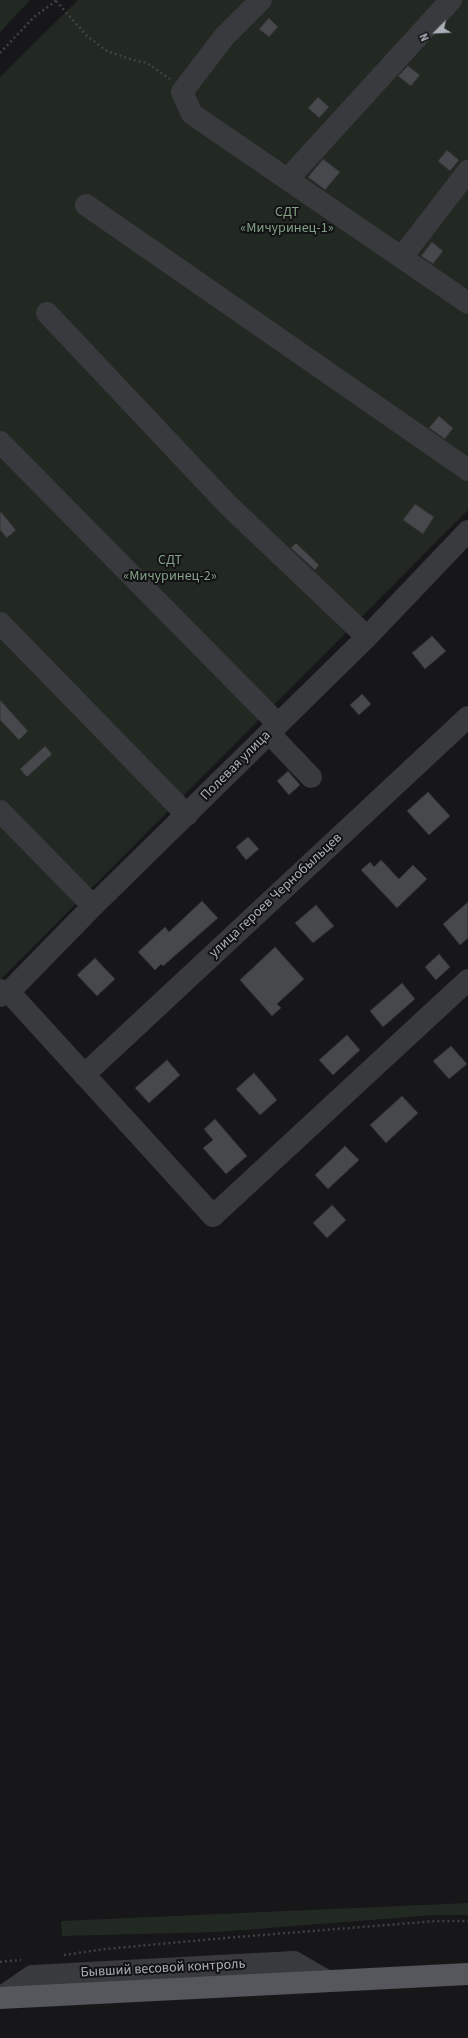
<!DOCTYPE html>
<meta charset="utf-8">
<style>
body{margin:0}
#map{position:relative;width:468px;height:2038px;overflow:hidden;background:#171719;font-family:"Source Sans 3",sans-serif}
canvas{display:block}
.north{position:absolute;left:416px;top:12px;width:40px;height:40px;-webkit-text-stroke:3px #121214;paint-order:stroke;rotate:246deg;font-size:11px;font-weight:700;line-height:16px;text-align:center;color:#abafb8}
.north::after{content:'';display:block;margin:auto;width:14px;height:18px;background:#abafb8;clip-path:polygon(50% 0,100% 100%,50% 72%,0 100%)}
</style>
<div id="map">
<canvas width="468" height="2038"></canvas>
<div class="north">N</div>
</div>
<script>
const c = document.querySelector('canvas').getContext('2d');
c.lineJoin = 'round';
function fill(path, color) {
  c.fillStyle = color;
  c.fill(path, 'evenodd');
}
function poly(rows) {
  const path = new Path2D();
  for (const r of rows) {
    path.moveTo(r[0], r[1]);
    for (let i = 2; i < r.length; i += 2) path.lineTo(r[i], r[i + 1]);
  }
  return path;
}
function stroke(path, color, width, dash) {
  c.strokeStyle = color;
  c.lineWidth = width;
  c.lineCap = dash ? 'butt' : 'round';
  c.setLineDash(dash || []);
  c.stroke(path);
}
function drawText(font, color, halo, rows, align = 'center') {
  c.font = font + ' "Source Sans 3",sans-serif';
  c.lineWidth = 4;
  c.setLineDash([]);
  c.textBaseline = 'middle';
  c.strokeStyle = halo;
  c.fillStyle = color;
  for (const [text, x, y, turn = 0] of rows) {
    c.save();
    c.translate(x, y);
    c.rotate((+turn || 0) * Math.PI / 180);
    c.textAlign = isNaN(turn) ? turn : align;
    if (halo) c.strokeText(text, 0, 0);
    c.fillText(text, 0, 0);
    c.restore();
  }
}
fill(poly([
 [0,0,30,0,0,32],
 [78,0,468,0,468,510,0,980,0,77],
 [468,1903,468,1915,434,1915,217,1932,62,1936,61,1921]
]), '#222922');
const building = poly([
 [269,18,278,27,269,37,259,29,269,18],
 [408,66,420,75,411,86,398,76,408,66],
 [318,97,329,107,319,118,308,108,318,97],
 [447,150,459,160,450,171,438,161,447,150],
 [323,159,340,172,325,190,308,177,323,159],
 [432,242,443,251,433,264,421,256,432,242],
 [439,416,453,428,445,439,429,428,439,416],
 [415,504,434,517,423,534,403,520,415,504],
 [0,511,16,530,7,538,0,530,0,511],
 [296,543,319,565,315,570,291,548,296,543],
 [432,636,446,651,425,669,412,653,432,636],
 [362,694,371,704,359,715,350,705,362,694],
 [0,700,28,731,19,740,0,720,0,700],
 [45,746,52,754,27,777,20,769,45,746],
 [288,771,300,785,289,795,277,781,288,771],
 [428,792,450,816,429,835,407,811,428,792],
 [248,837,259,849,246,860,236,847,248,837],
 [381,860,399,879,413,865,427,879,397,908,361,870,370,862,374,867,381,860],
 [202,901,218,918,163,966,161,964,155,970,138,952,165,927,169,932,202,901],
 [468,902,468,938,460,945,443,924,468,902],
 [316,905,334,926,313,943,295,923,316,905],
 [275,947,304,979,277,1004,281,1008,272,1016,240,980,275,947],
 [439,954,450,967,436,980,425,967,439,954],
 [95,958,115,979,97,996,77,975,95,958],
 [402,983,415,999,383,1027,370,1011,402,983],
 [347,1035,360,1050,333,1075,319,1060,347,1035],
 [451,1046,467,1064,449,1079,433,1061,451,1046],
 [167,1060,180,1075,149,1103,135,1088,167,1060],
 [254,1073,277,1100,260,1115,236,1089,254,1073],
 [402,1096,418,1113,386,1143,370,1125,402,1096],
 [215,1119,247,1156,226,1174,203,1148,213,1140,204,1129,215,1119],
 [345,1146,359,1160,328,1189,315,1175,345,1146],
 [332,1205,346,1220,327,1238,313,1223,332,1205]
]);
fill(building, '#46484c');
stroke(building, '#313235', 1);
stroke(poly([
 [56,1,87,36,107,51,133,60,147,63,170,79],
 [0,53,34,17,57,0],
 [64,1955,105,1949,225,1938,437,1921,468,1921],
 [0,1962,21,1960]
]), '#3f4145', 2.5, [2, 3]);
stroke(poly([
 [261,0,224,37,182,92,192,114,468,303],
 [290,181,296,170,451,0],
 [86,205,468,470],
 [402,257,468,171],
 [47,313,228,505,367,637],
 [0,442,278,724],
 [0,623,187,815],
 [269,733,311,777],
 [0,811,93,906],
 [0,990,9,992,213,1216,468,980],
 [0,996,9,992,93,906,367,637,468,531],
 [84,1075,468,717],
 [0,1998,32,1976,294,1962,327,1981]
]), '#393a3e', 22);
stroke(poly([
 [0,1998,468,1974]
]), '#55575d', 22);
drawText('14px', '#83a184', '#121214', [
 ["СДТ",287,213],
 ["«Мичуринец-1»",287,229],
 ["СДТ",170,561],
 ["«Мичуринец-2»",170,577]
]);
drawText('14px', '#abafb8', '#121214', [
 ["Полевая улица",236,766,-45],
 ["улица героев Чернобыльцев",276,896,-43],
 ["Бывший весовой контроль",163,1969,-3]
]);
</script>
